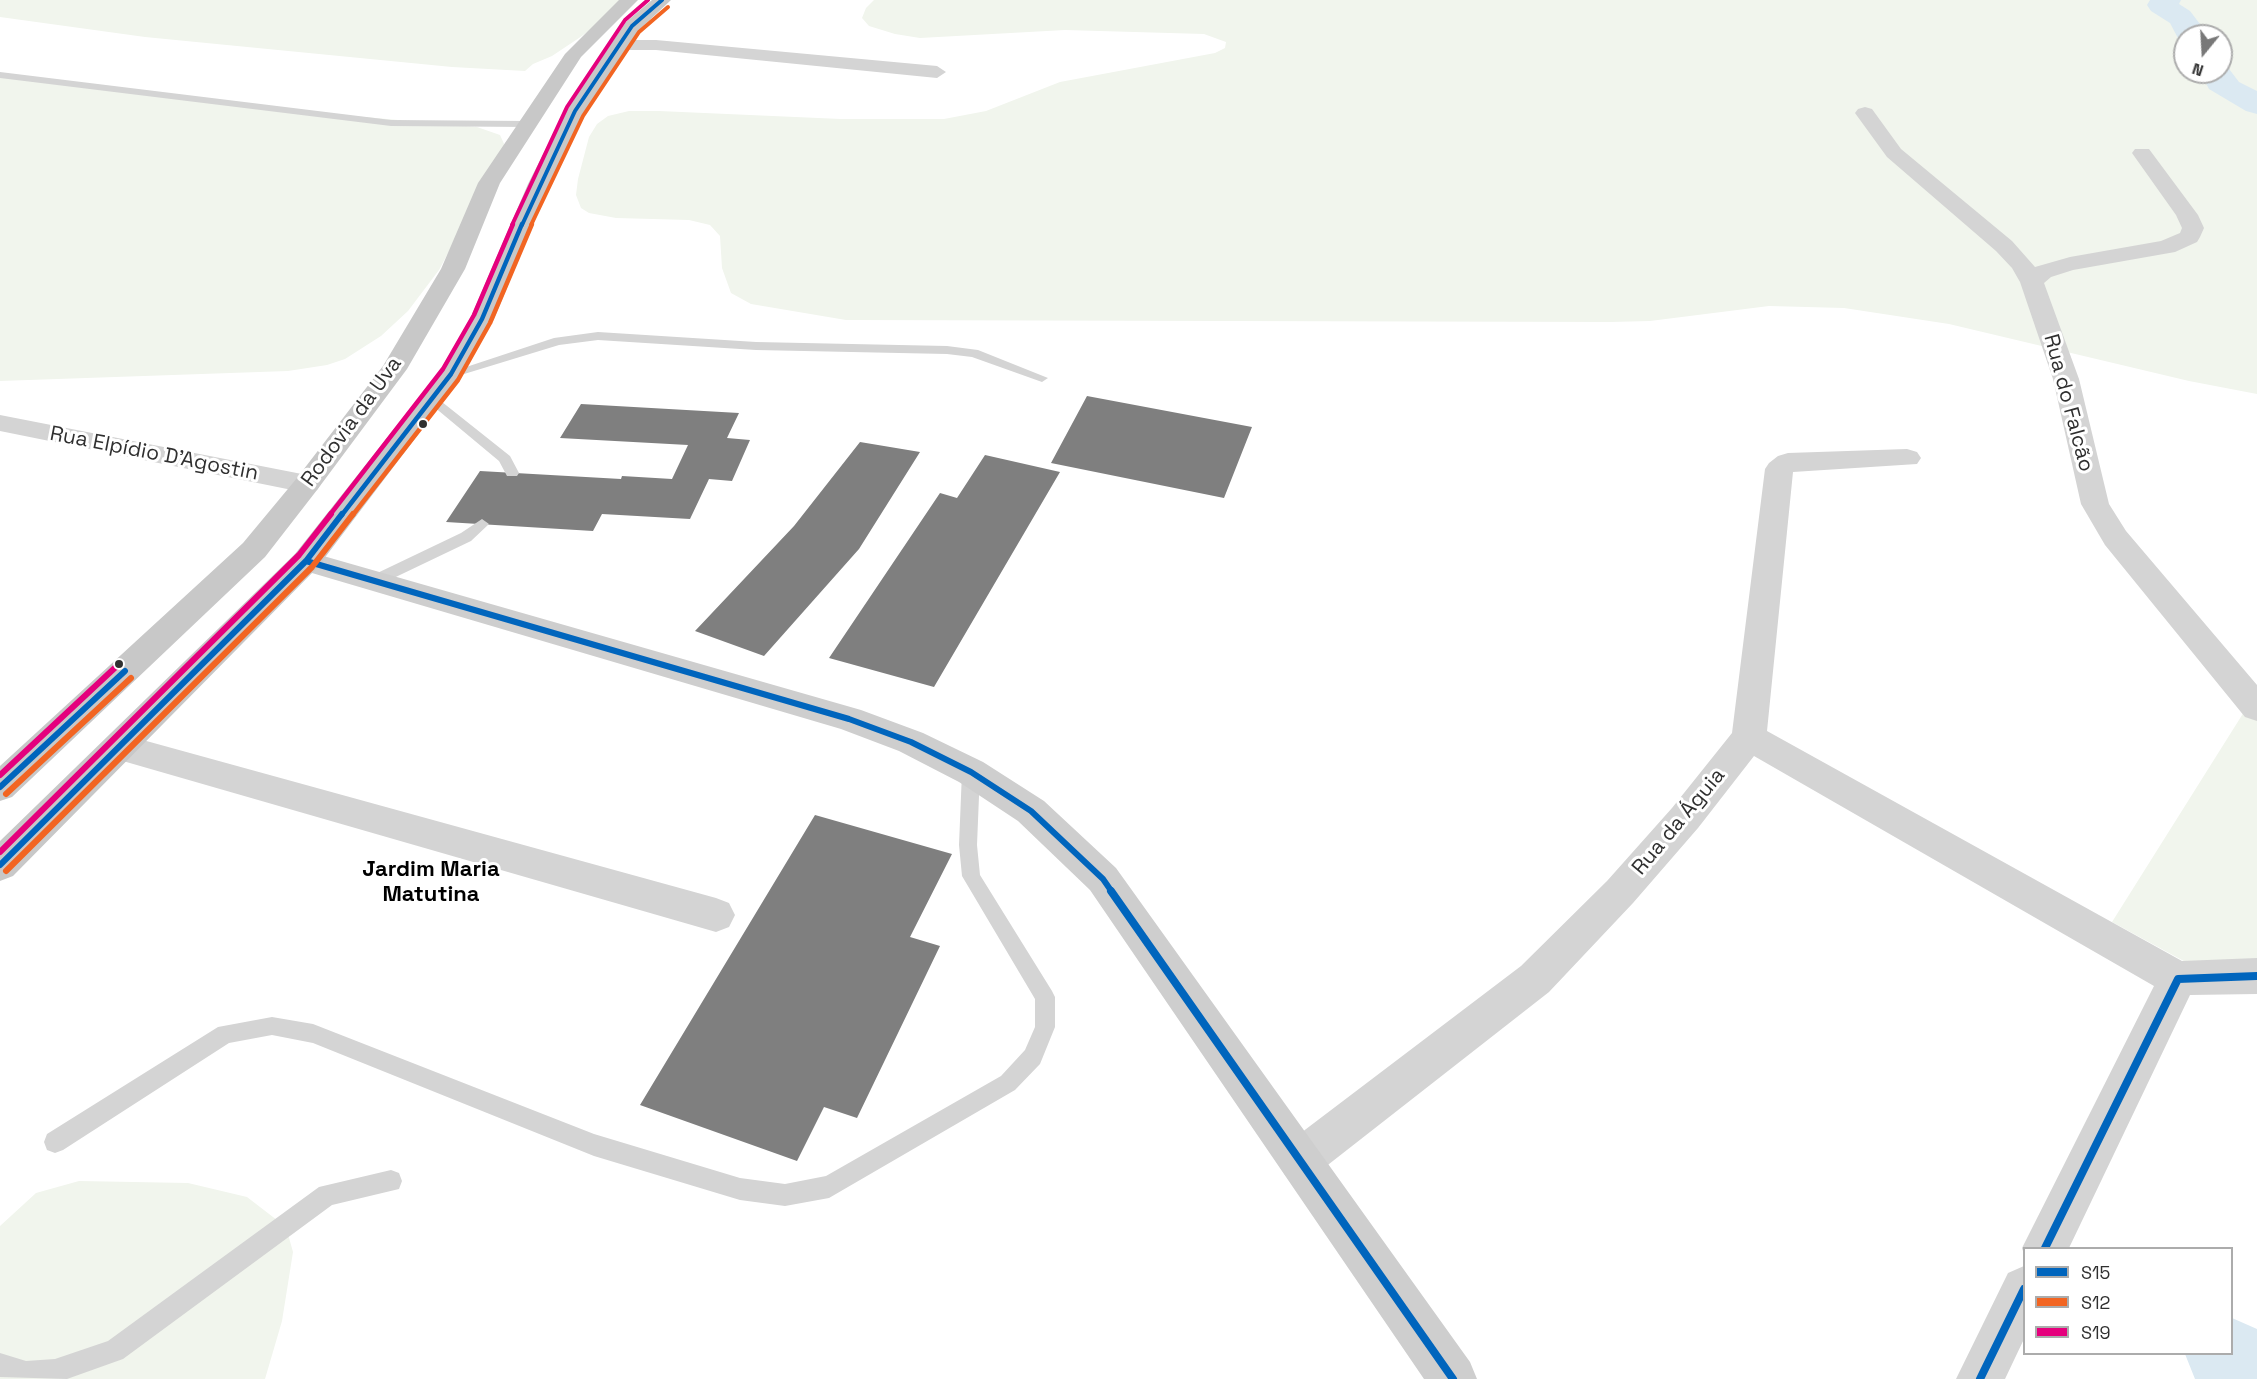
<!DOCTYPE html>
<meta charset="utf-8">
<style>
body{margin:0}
#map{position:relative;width:2257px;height:1379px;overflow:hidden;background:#fff;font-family:"Space Grotesk",sans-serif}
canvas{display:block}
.legend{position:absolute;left:2023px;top:1247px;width:210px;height:108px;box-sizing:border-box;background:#fff;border:2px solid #acacac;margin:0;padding:8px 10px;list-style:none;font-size:18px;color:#303030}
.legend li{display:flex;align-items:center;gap:12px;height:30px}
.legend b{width:30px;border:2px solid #acacac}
.north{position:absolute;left:2173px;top:24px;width:60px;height:60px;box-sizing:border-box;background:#fff;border:2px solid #acacac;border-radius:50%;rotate:198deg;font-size:16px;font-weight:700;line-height:24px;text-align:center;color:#303030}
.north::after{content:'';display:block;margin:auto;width:21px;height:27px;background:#787878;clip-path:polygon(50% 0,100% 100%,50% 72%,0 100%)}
</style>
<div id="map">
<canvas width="2257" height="1379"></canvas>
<ul class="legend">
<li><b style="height:8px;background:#0065bd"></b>S15</li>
<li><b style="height:8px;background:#f26522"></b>S12</li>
<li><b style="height:8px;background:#e5007d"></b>S19</li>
</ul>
<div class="north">N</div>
</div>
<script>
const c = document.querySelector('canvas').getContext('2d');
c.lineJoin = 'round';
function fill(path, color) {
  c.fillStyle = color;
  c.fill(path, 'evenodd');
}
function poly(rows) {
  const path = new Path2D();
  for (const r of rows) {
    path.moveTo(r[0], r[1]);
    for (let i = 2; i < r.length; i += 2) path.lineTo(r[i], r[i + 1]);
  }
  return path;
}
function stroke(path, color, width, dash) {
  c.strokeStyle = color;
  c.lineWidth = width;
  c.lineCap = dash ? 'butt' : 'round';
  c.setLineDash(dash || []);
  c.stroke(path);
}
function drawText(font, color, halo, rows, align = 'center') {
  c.font = font + ' "Space Grotesk",sans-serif';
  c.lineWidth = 6;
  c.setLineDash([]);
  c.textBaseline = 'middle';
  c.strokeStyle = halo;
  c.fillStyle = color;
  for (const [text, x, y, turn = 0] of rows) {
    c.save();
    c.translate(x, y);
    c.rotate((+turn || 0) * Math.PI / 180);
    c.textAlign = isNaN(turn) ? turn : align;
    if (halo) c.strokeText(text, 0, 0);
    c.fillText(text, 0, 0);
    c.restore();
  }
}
fill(poly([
 [0,0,632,0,579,38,552,56,533,64,525,71,452,67,145,37,0,17],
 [874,0,2257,0,2257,394,2189,381,1949,324,1844,308,1769,306,1650,321,1611,322,846,320,751,304,731,293,722,268,720,236,710,225,689,220,616,218,589,213,581,208,576,195,578,179,589,137,597,124,608,116,629,111,659,111,841,119,944,119,986,111,1060,82,1215,53,1225,48,1226,42,1204,34,1065,30,920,38,895,34,869,26,862,18,866,8],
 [2185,36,2221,36,2221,72,2185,72],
 [0,77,241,106,477,127,500,135,505,146,439,270,408,311,381,336,345,359,327,365,288,371,0,381],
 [2249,704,2257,714,2257,971,2204,972,2112,922],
 [79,1181,188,1183,247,1197,286,1227,293,1252,282,1321,265,1379,0,1379,0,1226,36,1193]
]), '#f1f5ed');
fill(poly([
 [2150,0,2181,0,2179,4,2190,11,2206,32,2205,36,2185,36,2185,44,2180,42,2170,23,2151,11,2147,5,2150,0],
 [2221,64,2226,65,2239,82,2257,91,2257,114,2246,111,2209,89,2200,72,2221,72,2221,64],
 [2232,1318,2257,1329,2257,1379,2195,1379,2185,1354,2232,1354,2232,1318]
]), '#dbe9f2');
fill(poly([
 [1087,396,1252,427,1224,498,1051,463],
 [581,404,739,413,727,438,750,440,732,481,709,479,690,519,602,514,593,531,446,522,480,471,621,479,622,476,672,479,688,445,560,438],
 [860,442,920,452,859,549,764,656,695,631,794,526],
 [985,455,1060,472,934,687,829,658,940,493,957,498],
 [815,815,952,854,910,937,940,946,857,1118,824,1107,797,1161,640,1105]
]), '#7f7f7f');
fill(poly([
 [0,72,391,120,528,121,533,124,528,127,391,126,0,78,0,72],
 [598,332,756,342,947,346,978,350,1048,378,1042,382,972,357,947,354,756,350,598,340,559,345,451,378,445,374,554,338,598,332],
 [432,394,510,456,519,473,517,476,507,476,499,461,427,401,425,398,432,394],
 [482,519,489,524,471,541,379,585,374,586,366,581,369,577,461,533,482,519],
 [971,765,977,767,980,772,977,845,980,875,1052,991,1055,997,1055,1027,1040,1064,1015,1090,829,1198,785,1206,740,1200,594,1156,313,1043,272,1035,229,1043,63,1150,55,1153,47,1150,44,1142,47,1134,218,1027,272,1017,313,1024,594,1134,740,1178,785,1184,826,1176,1001,1076,1025,1050,1035,1027,1035,999,962,876,959,845,962,772,965,767,971,765],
 [391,1170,399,1173,402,1181,399,1189,332,1205,123,1359,67,1379,0,1377,0,1353,26,1361,55,1359,108,1341,319,1187,391,1170]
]), '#d4d4d4');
fill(poly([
 [617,40,656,40,937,66,946,72,937,78,656,50,611,50,608,46,611,42,617,40],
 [1865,107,1872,109,1901,149,2012,241,2035,267,2070,257,2161,241,2180,233,2182,228,2176,215,2132,153,2135,149,2149,149,2198,215,2204,228,2200,237,2197,242,2175,252,2073,270,2051,277,2044,283,2079,379,2109,504,2126,531,2257,685,2257,721,2245,717,2105,545,2081,504,2053,379,2020,282,2012,268,1996,251,1887,157,1855,113,1858,109,1865,107],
 [0,415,307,475,317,478,321,484,317,490,307,493,0,431,0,415],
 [1907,449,1917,452,1921,458,1917,464,1793,472,1767,731,2182,961,2257,958,2257,994,2190,995,2069,1248,2024,1248,2024,1254,2022,1248,2154,986,1754,756,1698,828,1633,903,1549,992,1315,1175,1300,1182,1285,1175,1278,1160,1285,1145,1521,966,1607,881,1672,808,1732,733,1765,469,1769,463,1778,456,1788,453,1907,449],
 [121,734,716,898,729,903,735,915,729,927,716,932,109,757,104,747,109,737,121,734],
 [2024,1266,2024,1339,2005,1379,1956,1379,2008,1273,2024,1266]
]), '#d4d4d4');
fill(poly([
 [306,551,861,710,923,733,983,762,1044,801,1116,868,1470,1362,1477,1379,1424,1379,1090,890,1018,821,959,782,899,751,841,729,295,568,291,561,295,554,306,551]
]), '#cecece');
fill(poly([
 [619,0,638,0,581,57,500,183,465,269,407,369,317,490,265,557,12,797,0,801,0,766,243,543,297,478,383,366,441,269,478,183,565,54,619,0],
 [652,0,671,0,639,30,585,111,550,184,494,319,460,379,317,568,13,876,0,881,0,841,295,554,440,371,470,319,528,184,565,111,626,22,652,0]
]), '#c8c8c8');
stroke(poly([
 [522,225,575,111,632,26,662,0]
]), '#0065bd', 4);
stroke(poly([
 [341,516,451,374,482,319,522,224]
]), '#0065bd', 4.5);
stroke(poly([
 [306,561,849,719,911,742,971,772,1031,811,1103,879,1112,892],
 [0,787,125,671],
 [0,865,306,561,342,514]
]), '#0065bd', 6);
stroke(poly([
 [1111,891,1453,1379],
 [2045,1248,2178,979,2257,976],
 [1980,1379,2024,1289]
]), '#0065bd', 8);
stroke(poly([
 [531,225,583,116,639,32,668,7]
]), '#f26522', 4);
stroke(poly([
 [352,516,458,380,490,323,532,224]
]), '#f26522', 4.5);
stroke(poly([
 [6,794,131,678],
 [6,871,312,567,353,514]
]), '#f26522', 6);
stroke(poly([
 [512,225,567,107,625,20,648,0]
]), '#e5007d', 4);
stroke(poly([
 [329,516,443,369,474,315,513,224]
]), '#e5007d', 4.5);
stroke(poly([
 [0,775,119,664],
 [0,852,299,555,331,514]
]), '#e5007d', 6);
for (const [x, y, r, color] of [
 [423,424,5,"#303030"],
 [119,664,5,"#303030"]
]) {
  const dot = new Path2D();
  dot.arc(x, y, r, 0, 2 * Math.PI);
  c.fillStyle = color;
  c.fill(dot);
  stroke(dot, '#fff', 2);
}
drawText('21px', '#303030', '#fff', [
 ["Rua do Falcão",2068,403,75],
 ["Rodovia da Uva",352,422,-54],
 ["Rua Elpídio D'Agostin",154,454,11],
 ["Rua da Águia",1679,822,-50]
]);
drawText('bold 22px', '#000', '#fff', [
 ["Jardim Maria",431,870],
 ["Matutina",431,895]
]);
</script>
